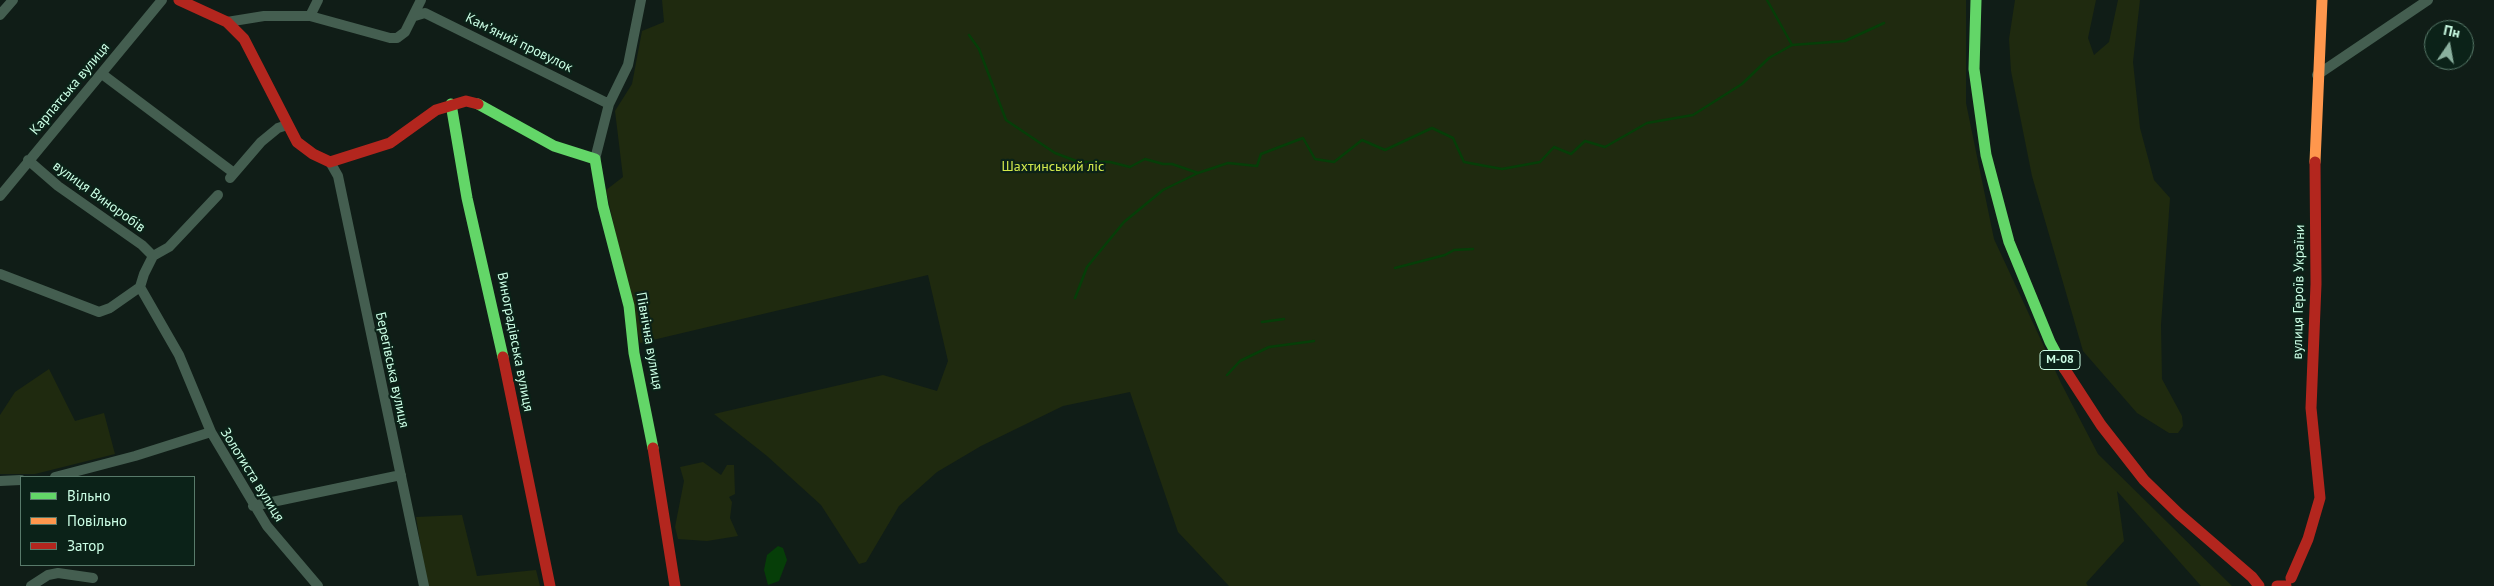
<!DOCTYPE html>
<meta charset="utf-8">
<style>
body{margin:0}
#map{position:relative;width:2494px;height:586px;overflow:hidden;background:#101d17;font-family:"PT Sans",sans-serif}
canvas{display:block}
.legend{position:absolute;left:20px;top:476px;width:175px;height:90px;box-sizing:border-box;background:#0b2218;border:1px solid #587a6a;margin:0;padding:6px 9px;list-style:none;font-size:15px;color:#ccffe6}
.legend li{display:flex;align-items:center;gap:10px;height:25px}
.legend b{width:25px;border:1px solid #587a6a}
.north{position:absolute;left:2424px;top:20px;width:50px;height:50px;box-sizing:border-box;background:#0b2218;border:1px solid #587a6a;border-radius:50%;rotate:12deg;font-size:14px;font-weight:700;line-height:20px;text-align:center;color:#ccffe6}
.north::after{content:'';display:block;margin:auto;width:18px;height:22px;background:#8ab09e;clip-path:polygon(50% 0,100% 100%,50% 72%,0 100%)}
</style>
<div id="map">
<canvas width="2494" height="586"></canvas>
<ul class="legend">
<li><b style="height:6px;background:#63d668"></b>Вільно</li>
<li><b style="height:6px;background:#ff974d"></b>Повільно</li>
<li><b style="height:6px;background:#b3261e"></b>Затор</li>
</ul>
<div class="north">Пн</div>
</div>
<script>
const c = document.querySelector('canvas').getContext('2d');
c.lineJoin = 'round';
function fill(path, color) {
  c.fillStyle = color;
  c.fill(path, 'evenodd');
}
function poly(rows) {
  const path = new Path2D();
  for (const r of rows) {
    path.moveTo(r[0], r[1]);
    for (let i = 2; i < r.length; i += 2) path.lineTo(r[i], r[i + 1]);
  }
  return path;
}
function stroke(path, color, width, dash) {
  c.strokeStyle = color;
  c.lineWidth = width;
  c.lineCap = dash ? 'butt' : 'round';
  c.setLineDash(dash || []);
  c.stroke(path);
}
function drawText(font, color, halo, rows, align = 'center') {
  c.font = font + ' "PT Sans",sans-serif';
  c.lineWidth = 4.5;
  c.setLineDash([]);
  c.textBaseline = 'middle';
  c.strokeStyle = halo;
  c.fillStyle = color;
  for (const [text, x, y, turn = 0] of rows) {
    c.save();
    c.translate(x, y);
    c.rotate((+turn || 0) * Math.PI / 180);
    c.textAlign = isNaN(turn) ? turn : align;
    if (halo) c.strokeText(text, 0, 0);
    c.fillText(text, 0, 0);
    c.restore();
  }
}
fill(poly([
 [662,0,1966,0,1966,103,1994,239,2061,383,2098,454,2232,586,2201,586,2117,491,2124,541,2086,583,2088,586,1229,586,1178,532,1130,392,1063,406,981,446,937,472,899,506,866,562,859,564,821,505,767,456,714,414,883,375,937,391,948,361,928,275,640,343,606,190,623,177,615,111,632,84,642,31,664,22],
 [2015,0,2096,0,2088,38,2094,55,2109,42,2118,0,2140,0,2133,62,2140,128,2154,180,2170,198,2161,325,2162,379,2182,416,2183,426,2178,433,2169,433,2137,413,2083,351,2032,176,2011,71,2009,39],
 [49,369,75,421,104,413,115,454,35,474,0,474,0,415,15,392],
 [703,462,721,475,727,465,734,465,735,494,729,497,732,502,730,518,738,536,707,541,678,539,675,527,684,481,680,467],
 [462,515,477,576,536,570,540,586,427,586,416,517]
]), '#1f2a0f');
fill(poly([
 [778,546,783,548,787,560,779,581,768,585,764,570,767,555]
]), '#063e08');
stroke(poly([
 [1767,0,1792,45],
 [969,35,979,49,1006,120,1055,153,1079,162,1110,162,1130,167,1145,159,1163,164,1172,164,1198,173,1228,163,1257,166,1261,154,1303,138,1315,159,1334,162,1362,140,1385,150,1432,128,1453,138,1464,162,1502,169,1540,162,1554,147,1571,154,1585,141,1605,147,1647,123,1693,115,1742,84,1769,58,1792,45,1845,41,1884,23],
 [1395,268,1445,255,1454,250,1473,249],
 [1075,298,1087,267,1124,222,1163,190,1198,173],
 [1262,322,1284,319],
 [1227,375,1240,361,1269,347,1314,341]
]), '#063e08', 2.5);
stroke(poly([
 [0,15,13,0],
 [310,16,318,0],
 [415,16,425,13,609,104],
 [227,22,264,16,310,16,390,38,397,38,405,32,421,0],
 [102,74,234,173],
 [2317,75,2428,0],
 [595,159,609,104,628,65,641,0],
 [28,160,58,186,142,245,153,256],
 [330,162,338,176,424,586],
 [230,178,261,142,278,128,287,125],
 [0,196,162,0],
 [0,274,99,312,110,308,140,287],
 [211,432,179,355,140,287,144,274,153,256,169,247,218,195],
 [55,477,135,456,211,432,267,526,318,586],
 [0,481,21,480],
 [253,506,401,475],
 [31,586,48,575,58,573,93,578]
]), '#445e50', 10);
stroke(poly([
 [1976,0,1974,69,1986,155,2009,242,2050,342,2064,368],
 [451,104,467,198,503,357],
 [478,104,554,146,595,159,603,206,629,306,634,353,653,448]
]), '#63d668', 11);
stroke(poly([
 [2315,162,2322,0]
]), '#ff974d', 11);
stroke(poly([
 [179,0,227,22,244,39,297,142,313,154,330,162,390,143,436,110,466,101,478,104],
 [503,357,550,586],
 [2064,368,2101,425,2144,480,2179,514,2252,577,2259,586],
 [653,448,675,586],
 [2291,578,2308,539,2320,498,2311,408,2316,284,2315,162],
 [2277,586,2286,586]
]), '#b3261e', 11);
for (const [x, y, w] of [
 [2060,360,40]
]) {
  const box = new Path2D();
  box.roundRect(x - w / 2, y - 9.5, w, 19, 4);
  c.fillStyle = '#0b2218';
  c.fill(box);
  stroke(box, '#ccffe6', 1);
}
drawText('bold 12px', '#ccffe6', null, [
 ["М-08",2060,360]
]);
drawText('14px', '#ccffe6', '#0b2218', [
 ["Камʼяний провулок",519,43,26],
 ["Карпатська вулиця",70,89,-50],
 ["вулиця Виноробів",99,197,36],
 ["вулиця Героїв України",2299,292,-89],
 ["Північна вулиця",649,341,80],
 ["Виноградівська вулиця",515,342,79],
 ["Берегівська вулиця",392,370,78],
 ["Золотиста вулиця",252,475,58]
]);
drawText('14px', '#d3ea4d', '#0b2218', [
 ["Шахтинський ліс",1053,167]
]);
</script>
